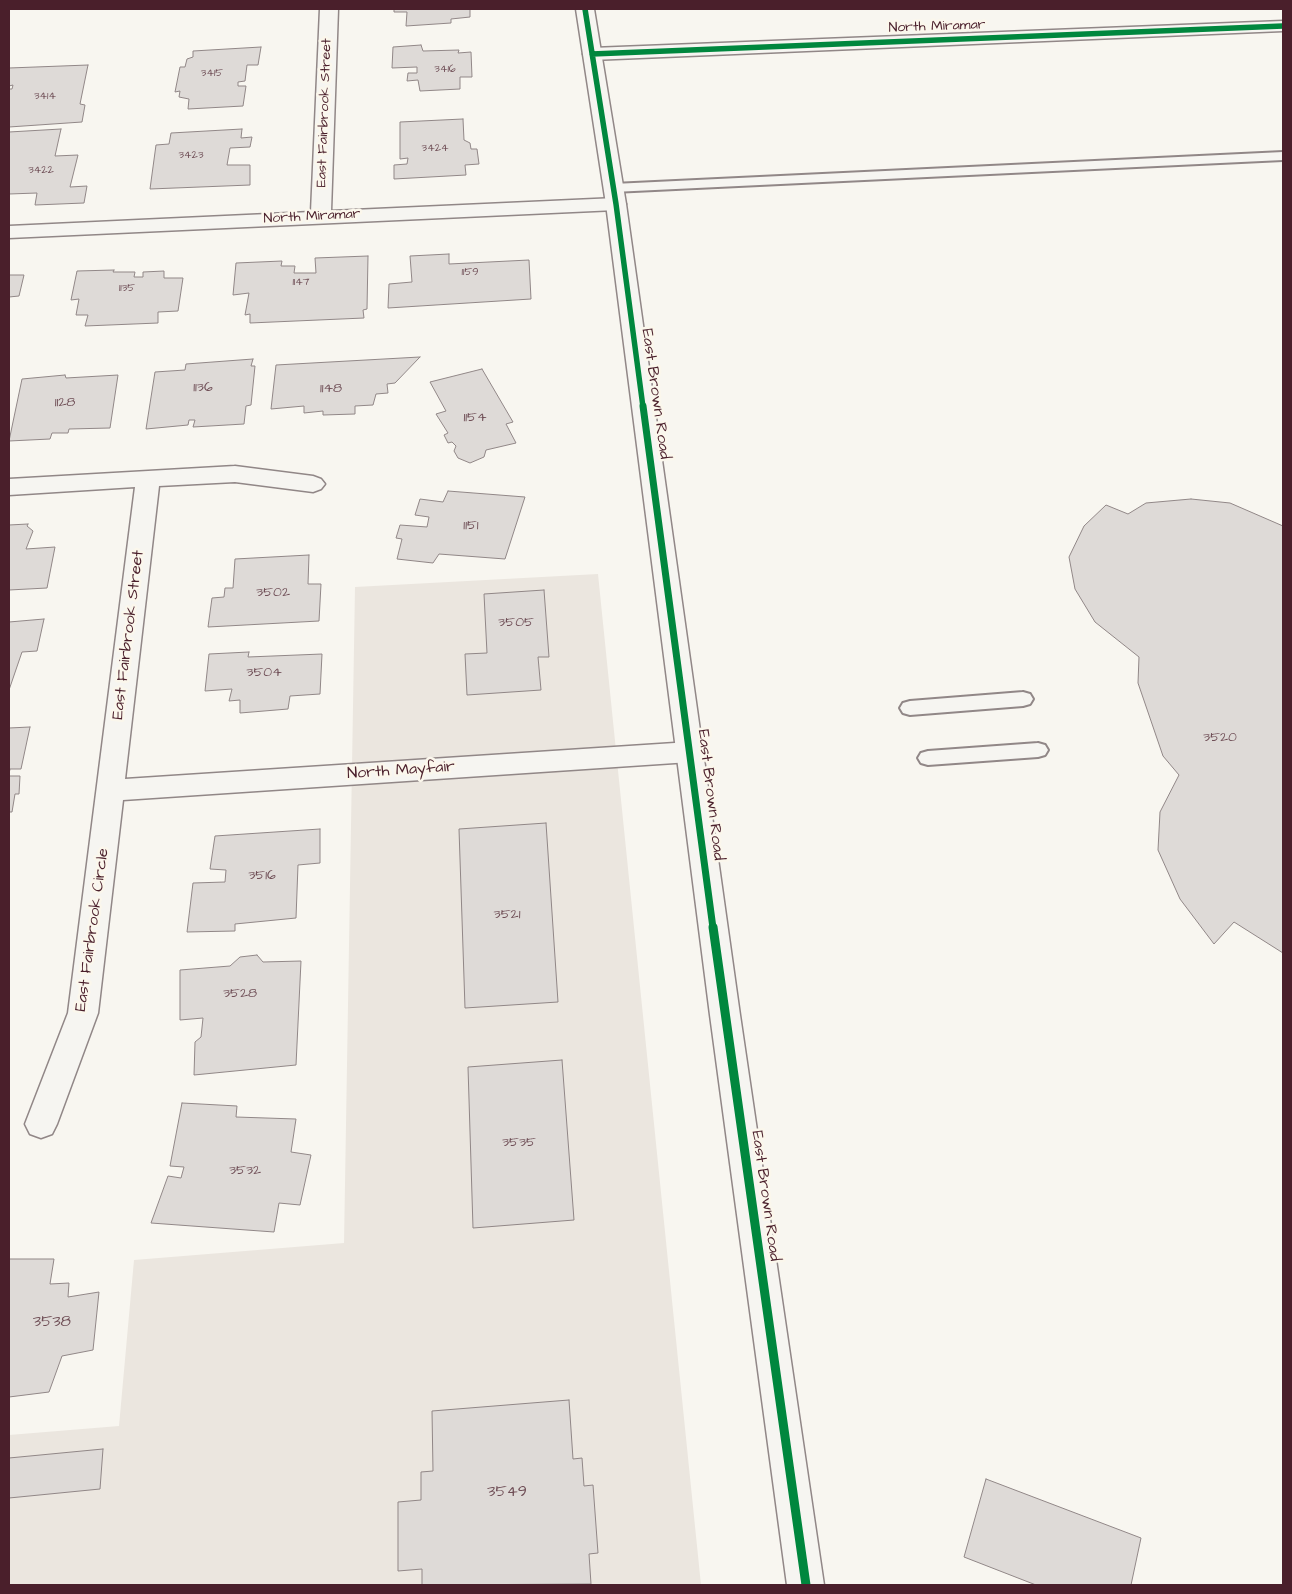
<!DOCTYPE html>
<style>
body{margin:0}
#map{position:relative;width:1292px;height:1594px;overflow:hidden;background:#f8f6f0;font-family:"Architects Daughter",sans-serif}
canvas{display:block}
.frame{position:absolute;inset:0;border:10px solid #4a1f2b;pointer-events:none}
</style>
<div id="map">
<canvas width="1292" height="1594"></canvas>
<div class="frame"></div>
</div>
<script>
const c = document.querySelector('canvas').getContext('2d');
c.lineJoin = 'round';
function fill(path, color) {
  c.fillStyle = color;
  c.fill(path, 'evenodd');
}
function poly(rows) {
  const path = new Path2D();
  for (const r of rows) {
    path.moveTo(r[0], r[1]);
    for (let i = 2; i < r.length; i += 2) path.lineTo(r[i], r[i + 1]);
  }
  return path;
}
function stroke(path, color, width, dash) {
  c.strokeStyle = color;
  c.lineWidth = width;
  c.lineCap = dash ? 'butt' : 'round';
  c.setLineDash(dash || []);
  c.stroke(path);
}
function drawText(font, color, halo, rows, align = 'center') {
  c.font = font + ' "Architects Daughter",sans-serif';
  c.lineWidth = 5;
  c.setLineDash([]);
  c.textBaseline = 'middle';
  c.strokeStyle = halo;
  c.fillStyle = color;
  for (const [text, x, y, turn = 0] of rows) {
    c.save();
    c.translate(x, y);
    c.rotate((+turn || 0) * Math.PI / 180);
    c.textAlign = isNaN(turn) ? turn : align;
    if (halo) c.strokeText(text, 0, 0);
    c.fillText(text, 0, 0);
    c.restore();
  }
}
fill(poly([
 [598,574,701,1585,9,1585,9,1435,119,1426,134,1260,344,1243,355,587]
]), '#ebe6df');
const building = poly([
 [394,9,470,9,470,17,451,19,451,23,406,26,407,12,394,12,394,9],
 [421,45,423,51,459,50,458,53,471,52,472,77,460,77,460,89,420,91,418,80,407,81,408,73,417,73,417,67,392,68,393,47,421,45],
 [261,47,258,65,247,65,245,81,238,82,238,86,246,86,243,106,188,109,189,99,179,97,180,91,175,92,180,67,185,67,187,59,193,57,193,51,261,47],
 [88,65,80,104,85,105,82,122,9,127,9,89,12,89,13,85,9,86,9,68,88,65],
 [463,119,464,140,470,143,471,149,477,149,479,164,465,165,466,175,394,179,394,165,407,164,408,158,400,159,400,122,463,119],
 [61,129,55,156,78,155,70,187,87,186,84,203,35,205,37,193,9,194,9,132,61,129],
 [242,129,241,138,252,137,250,147,230,148,227,165,250,165,250,185,150,189,156,145,169,144,171,133,242,129],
 [449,254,449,264,529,260,531,299,388,308,389,284,412,282,410,256,449,254],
 [368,256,367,309,363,310,364,318,250,323,250,314,245,315,249,293,233,295,236,263,282,261,281,266,295,266,294,273,316,273,315,258,368,256],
 [114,270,113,272,135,272,134,277,143,277,143,272,164,271,164,278,183,278,178,311,158,312,158,323,85,326,88,315,76,315,79,299,71,300,77,271,114,270],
 [9,275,24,275,19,296,9,297,9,275],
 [420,357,395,383,387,384,388,393,376,394,373,405,355,406,355,414,323,415,323,411,304,413,304,406,271,409,276,365,420,357],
 [253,359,251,366,255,366,251,405,246,406,244,424,193,427,195,420,189,420,188,425,146,429,155,372,185,370,186,364,253,359],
 [482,369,513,422,506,424,516,443,486,450,484,457,470,463,458,458,454,451,456,446,452,442,448,443,444,435,448,433,436,414,446,411,430,382,482,369],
 [65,375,66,378,118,375,110,428,69,429,68,433,52,433,50,439,9,441,22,379,65,375],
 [448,491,525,497,505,559,439,554,433,563,397,559,402,539,396,538,400,525,427,527,429,517,415,515,420,499,443,502,448,491],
 [1191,499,1230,503,1283,526,1283,953,1234,922,1214,944,1180,899,1158,850,1160,812,1179,775,1163,756,1138,683,1139,657,1095,622,1075,589,1069,557,1084,526,1106,505,1128,514,1146,503,1191,499],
 [28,524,27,526,33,531,26,549,55,547,47,588,9,590,9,525,28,524],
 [309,555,308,584,321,584,319,621,208,627,212,598,224,597,225,588,233,588,235,559,309,555],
 [544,590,549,657,538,657,541,690,467,695,465,654,487,653,484,594,544,590],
 [44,619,37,651,22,652,9,690,9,622,44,619],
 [249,652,248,657,322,654,320,694,290,696,288,709,240,713,240,700,229,701,232,689,205,691,209,654,249,652],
 [30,727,21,769,10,769,9,774,9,728,30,727],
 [9,776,20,776,19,794,15,794,12,812,9,812,9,776],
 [546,823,558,1002,465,1008,459,829,546,823],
 [320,829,320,863,298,865,296,918,235,924,235,931,187,932,193,883,225,882,226,870,210,869,215,836,320,829],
 [257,955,263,962,301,961,296,1065,194,1075,195,1042,201,1037,203,1018,180,1020,180,970,230,966,240,957,257,955],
 [562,1060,574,1220,473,1228,468,1067,562,1060],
 [182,1103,237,1106,236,1117,296,1119,291,1152,311,1155,300,1205,279,1203,274,1232,151,1223,168,1176,181,1178,184,1167,170,1166,182,1103],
 [9,1259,54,1259,50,1284,69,1283,68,1297,99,1292,93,1350,62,1356,49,1392,9,1397,9,1259],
 [569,1400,573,1459,582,1458,584,1486,593,1485,598,1553,589,1554,591,1584,422,1585,422,1569,398,1571,398,1502,421,1500,421,1472,433,1471,432,1411,569,1400],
 [103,1449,100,1489,9,1498,9,1458,103,1449],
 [986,1479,1141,1538,1131,1585,1036,1585,964,1557,986,1479]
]);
fill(building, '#dedad7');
stroke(building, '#918787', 1);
const lane = poly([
 [1283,152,1283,160,613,192,608,191,606,188,608,185,613,184,1283,152],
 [1023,692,1030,694,1033,699,1030,704,1023,706,910,715,903,713,900,708,903,703,910,701,1023,692],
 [1038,743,1045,745,1048,750,1045,755,1038,757,928,765,921,763,918,758,921,753,928,751,1038,743]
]);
const street = poly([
 [320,9,338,9,331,211,616,198,623,200,626,204,623,208,616,210,9,238,9,226,311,212,320,9],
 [1283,21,1283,31,592,60,585,58,583,54,585,50,592,48,1283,21],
 [235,466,313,476,321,479,325,484,321,489,313,492,235,482,159,486,125,779,690,742,700,745,703,752,700,759,690,762,123,800,98,1013,57,1124,52,1134,41,1138,30,1134,25,1124,68,1013,135,487,9,495,9,479,235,466]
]);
const secondary = poly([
 [576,9,594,9,626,204,740,1015,824,1585,787,1585,710,1015,606,204,576,9]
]);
stroke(lane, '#918787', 4);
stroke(street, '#918787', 3);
stroke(secondary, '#918787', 3);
fill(lane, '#f6f5f1');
fill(street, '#f6f5f1');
fill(secondary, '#f6f5f1');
stroke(poly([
 [585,9,616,204,643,407],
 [592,54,1283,26]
]), '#00873e', 5.5);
stroke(poly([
 [643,406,713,928]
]), '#00873e', 7);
stroke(poly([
 [713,927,806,1585]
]), '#00873e', 9);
drawText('11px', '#6f4e56', null, [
 ["3416",445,70],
 ["3415",212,74],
 ["3414",45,97],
 ["3424",435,149],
 ["3423",191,156],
 ["3422",41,171],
 ["1159",470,273],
 ["1147",301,283],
 ["1135",127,289]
]);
drawText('14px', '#4a1f2b', '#fbf7ec', [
 ["North Miramar",937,27,-2],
 ["East Fairbrook Street",325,113,-88],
 ["North Miramar",312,217,-3]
]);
drawText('14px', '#6f4e56', null, [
 ["1136",203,388],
 ["1148",331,389],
 ["1128",65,403],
 ["1154",475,418],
 ["1151",471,526],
 ["3502",273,593],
 ["3505",516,623],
 ["3504",264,673],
 ["3520",1220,738],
 ["3516",262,876],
 ["3521",507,915],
 ["3528",240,994],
 ["3535",519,1143],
 ["3532",245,1171]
]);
drawText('16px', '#4a1f2b', '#fbf7ec', [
 ["East Brown Road",655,394,82],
 ["East Fairbrook Street",129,635,-83],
 ["North Mayfair",401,771,-4],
 ["East Brown Road",710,795,83],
 ["East Fairbrook Circle",93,930,-82],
 ["East Brown Road",765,1196,82]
]);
drawText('16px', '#6f4e56', null, [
 ["3538",52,1323],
 ["3549",507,1493]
]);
</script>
